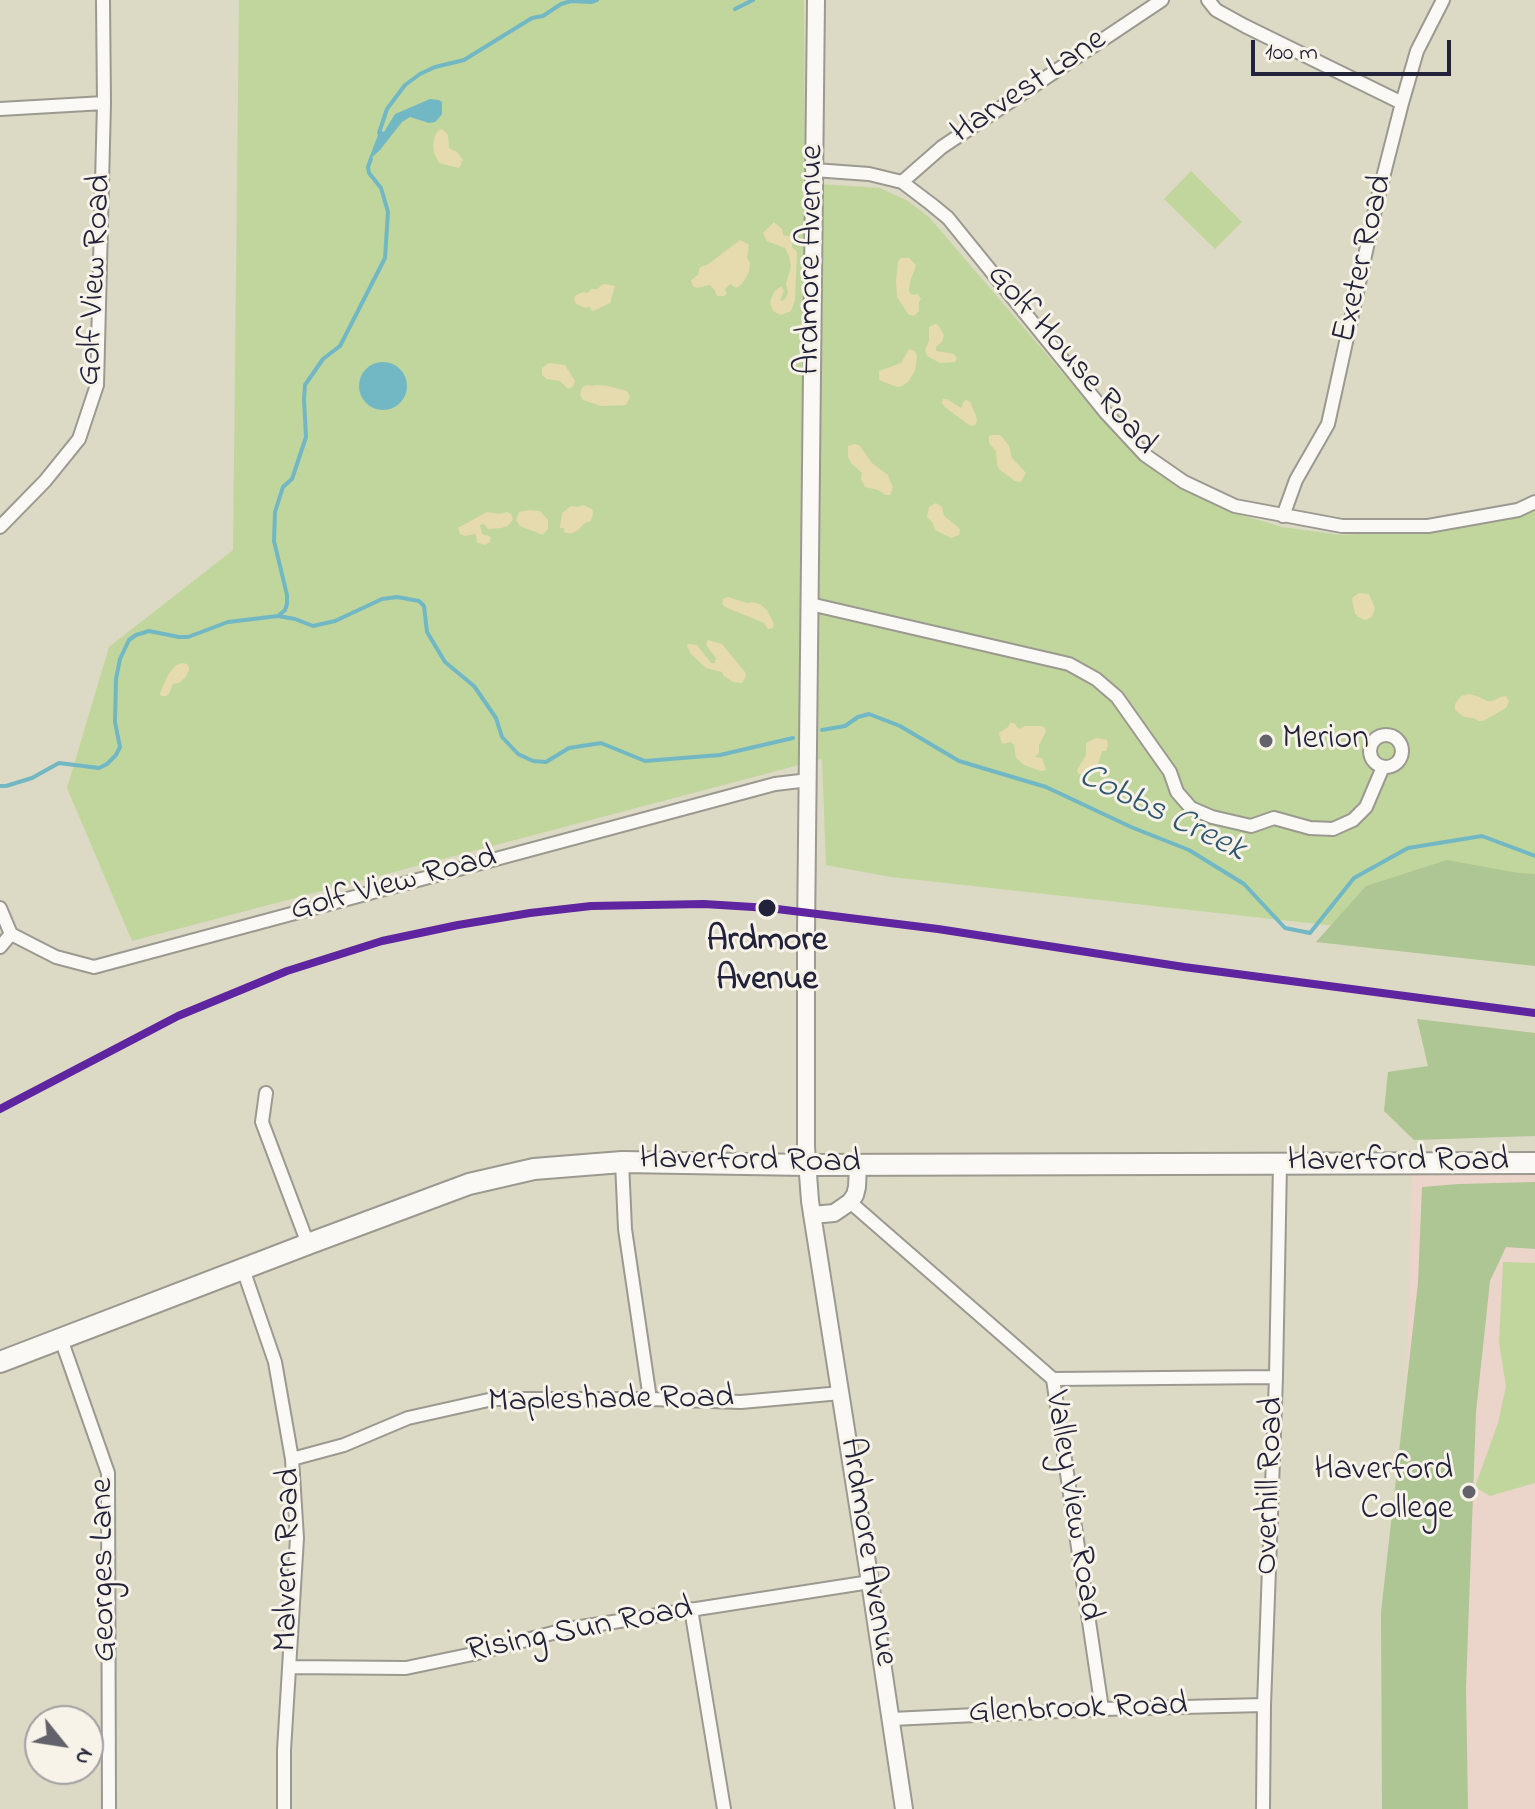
<!DOCTYPE html>
<style>
body{margin:0}
#map{position:relative;width:1535px;height:1809px;overflow:hidden;background:#dcd9c4;font-family:"Indie Flower",sans-serif}
canvas{display:block}
.north{position:absolute;left:24px;top:1705px;width:80px;height:80px;box-sizing:border-box;background:#f7f3e8;border:2px solid #a29fa3;border-radius:50%;rotate:120deg;font-size:22px;font-weight:700;line-height:32px;text-align:center;color:#22223b}
.north::after{content:'';display:block;margin:auto;width:28px;height:36px;background:#63626b;clip-path:polygon(50% 0,100% 100%,50% 72%,0 100%)}
.scale{position:absolute;left:1251px;top:40px;width:200px;height:36px;box-sizing:border-box;border:4px solid #22223b;border-top:0;padding-left:10px;font-size:24px;line-height:28px;white-space:nowrap;color:#22223b;-webkit-text-stroke:6px #f7f3e8;paint-order:stroke}
</style>
<div id="map">
<canvas width="1535" height="1809"></canvas>
<div class="north">N</div>
<div class="scale">100 m</div>
</div>
<script>
const c = document.querySelector('canvas').getContext('2d');
c.lineJoin = 'round';
function fill(path, color) {
  c.fillStyle = color;
  c.fill(path, 'evenodd');
}
function poly(rows) {
  const path = new Path2D();
  for (const r of rows) {
    if (r.length === 3) {
      path.moveTo(r[0] + r[2], r[1]);
      path.arc(r[0], r[1], r[2], 0, 2 * Math.PI);
      continue;
    }
    path.moveTo(r[0], r[1]);
    for (let i = 2; i < r.length; i += 2) path.lineTo(r[i], r[i + 1]);
  }
  return path;
}
function stroke(path, color, width, dash) {
  c.strokeStyle = color;
  c.lineWidth = width;
  c.lineCap = dash ? 'butt' : 'round';
  c.setLineDash(dash || []);
  c.stroke(path);
}
function drawText(font, color, halo, rows, align = 'center') {
  c.font = font + ' "Indie Flower",sans-serif';
  c.lineWidth = 6;
  c.setLineDash([]);
  c.textBaseline = 'middle';
  c.strokeStyle = halo;
  c.fillStyle = color;
  for (const [text, x, y, turn = 0] of rows) {
    c.save();
    c.translate(x, y);
    c.rotate((+turn || 0) * Math.PI / 180);
    c.textAlign = isNaN(turn) ? turn : align;
    if (halo) c.strokeText(text, 0, 0);
    c.fillText(text, 0, 0);
    c.restore();
  }
}
fill(poly([
 [1412,1174,1535,1175,1535,1809,1394,1809]
]), '#ebd4ca');
fill(poly([
 [239,0,804,0,805,183,880,188,908,201,929,217,1102,419,1142,460,1181,487,1232,512,1282,527,1341,535,1430,530,1516,517,1535,510,1535,948,891,877,826,865,822,759,132,941,67,788,109,647,233,550],
 [1191,171,1242,222,1215,249,1164,199],
 [1503,1262,1535,1263,1535,1483,1490,1496,1475,1487,1498,1423,1506,1386,1499,1343]
]), '#c1d69d');
fill(poly([
 [1447,860,1518,873,1535,874,1535,966,1316,942,1366,886],
 [1417,1019,1535,1033,1535,1136,1414,1140,1384,1111,1388,1072,1428,1066],
 [1535,1182,1535,1249,1506,1247,1490,1281,1476,1412,1466,1687,1468,1809,1382,1809,1381,1612,1418,1283,1422,1187,1459,1184]
]), '#aec594');
fill(poly([
 [442,129,448,135,449,148,457,152,463,160,459,168,439,163,434,153,433,144,435,136,438,131],
 [774,222,782,229,783,235,793,237,792,247,797,252,795,300,791,311,781,315,773,311,770,302,774,292,781,286,784,291,780,300,782,301,785,299,788,293,786,284,791,266,789,256,785,248,767,241,763,233],
 [740,240,749,245,747,257,750,263,749,272,742,284,736,288,730,284,726,288,725,290,727,294,724,296,717,296,715,291,710,285,697,288,693,286,691,280,698,275,700,267,707,265],
 [901,258,909,258,916,265,910,282,909,292,912,295,918,294,921,299,919,302,919,311,914,316,908,314,897,297,896,281,898,261],
 [606,284,615,286,610,303,593,311,589,307,585,308,576,304,574,299,576,295,583,292,588,293,591,289,598,289,601,285],
 [935,324,938,325,944,335,942,342,936,347,936,351,954,354,957,358,955,362,940,363,927,356,925,350,929,341,929,327],
 [909,349,915,351,917,357,915,371,908,382,902,386,897,387,879,380,879,371,901,363],
 [549,363,565,365,575,381,573,386,568,389,560,381,547,379,542,375,542,368],
 [586,385,592,386,596,385,608,386,619,389,627,391,630,397,626,405,601,406,583,400,580,394,582,388],
 [943,399,947,399,961,408,964,401,967,400,970,402,976,416,977,421,975,425,971,426,965,422,946,408,942,403],
 [993,435,1000,435,1004,439,1009,446,1012,458,1026,473,1021,482,1015,481,1000,470,997,465,996,451,989,443,989,436],
 [855,444,860,446,872,463,888,475,893,488,890,495,886,495,878,490,865,487,861,479,862,473,852,464,848,457,848,446],
 [936,503,942,507,944,516,959,528,960,530,959,535,951,538,935,530,933,523,927,517,929,507],
 [583,505,592,509,593,513,591,521,585,523,578,530,571,534,564,532,564,528,560,528,562,513,571,506,578,507],
 [529,510,540,511,548,520,548,529,543,535,520,526,516,520,519,512],
 [487,512,500,514,507,512,511,514,513,519,509,525,502,528,488,529,484,524,480,525,482,534,491,537,490,542,485,545,476,542,477,538,475,534,465,536,460,534,458,528],
 [1359,593,1369,594,1375,608,1372,617,1365,620,1358,617,1355,613,1352,600,1353,597],
 [728,597,747,603,753,602,761,605,767,610,774,624,773,628,768,629,764,623,725,607,722,604,723,599],
 [708,640,722,644,745,672,746,676,742,683,733,682,724,676,722,672,706,668,691,654,687,646,688,644,697,645,711,663,715,663,716,658,706,645],
 [182,663,187,664,189,667,189,670,186,677,179,683,173,684,169,694,166,696,161,696,160,693,168,675,176,665],
 [1469,694,1477,696,1487,701,1493,701,1500,697,1506,696,1509,701,1506,708,1483,721,1479,721,1473,718,1464,717,1455,710,1455,704,1461,696],
 [1010,723,1014,723,1019,729,1025,726,1042,726,1045,728,1046,731,1039,745,1039,753,1035,757,1042,758,1046,770,1041,771,1024,765,1016,758,1014,745,1010,742,1003,744,1001,741,999,733,1008,727],
 [1096,738,1107,740,1108,745,1106,751,1102,751,1098,764,1094,768,1082,774,1078,774,1077,770,1086,755,1086,743]
]), '#e6daaf');
fill(poly([
 [430,99,439,100,442,102,442,114,439,118,435,122,429,123,410,117,402,122,380,150,368,161,380,130,384,132,395,114],
 [383,386,24]
]), '#72b8c4');
stroke(poly([
 [735,9,753,0],
 [379,133,387,109,405,85,420,74,435,67,464,60,532,18,543,16,561,4,571,1,591,2,597,0],
 [278,616,285,610,287,604,287,595,274,541,275,512,283,487,292,479,306,437,304,399,305,385,323,359,340,346,385,258,388,212,381,188,369,173,368,167,371,159],
 [822,730,845,726,858,717,869,714,900,726,959,761,1046,787,1131,827,1189,850,1244,884,1285,928,1310,933,1354,878,1408,848,1482,836,1535,856],
 [0,786,6,786,32,778,59,763,99,768,107,764,116,755,120,747,115,722,116,679,120,659,129,640,136,635,149,631,179,637,188,637,228,622,278,616,295,619,313,626,335,621,382,599,397,597,419,601,424,606,427,632,445,662,474,686,496,718,502,737,518,754,533,761,546,762,569,748,601,743,645,761,720,755,793,738]
]), '#72b8c4', 4);
const minor = poly([
 [1208,0,1216,10,1245,26,1402,103],
 [0,109,104,103],
 [814,170,869,174,902,182,931,204,948,218,1106,413,1145,455,1184,482,1235,506,1342,526,1428,526,1518,510,1535,502],
 [902,182,942,147,1162,0],
 [1283,516,1296,480,1328,424,1377,201,1402,103,1417,51,1443,0],
 [0,527,45,481,79,439,97,385,104,103,103,0],
 [810,604,1069,664,1096,679,1117,697,1170,772,1177,792,1191,808,1212,817,1251,826,1274,818,1310,828,1333,829,1353,820,1366,807,1383,767],
 [1386,751,16],
 [0,908,11,934,56,957,94,967,775,784,809,780],
 [0,947,11,934],
 [266,1093,262,1122,308,1244],
 [622,1162,625,1229,650,1399],
 [850,1202,1053,1379,1102,1709],
 [243,1269,275,1362,292,1459,297,1538,284,1750,284,1809],
 [61,1339,108,1473,109,1809],
 [1053,1379,1276,1377],
 [292,1459,344,1445,408,1418,493,1399,650,1399,741,1402,841,1393],
 [691,1609,724,1809],
 [289,1667,406,1668,473,1654,568,1629,870,1582],
 [892,1719,1102,1709,1264,1705],
 [1263,1809,1264,1705,1276,1377,1280,1164]
]);
const tertiary = poly([
 [816,0,806,933,806,1147,810,1201,870,1582,904,1809],
 [812,1215,834,1213,850,1202,855,1195,857,1187,858,1165]
]);
const primary = poly([
 [0,1362,308,1244,469,1184,534,1169,622,1162,807,1165,1535,1163]
]);
stroke(minor, '#9b9990', 16);
stroke(tertiary, '#9b9990', 20);
stroke(primary, '#9b9990', 24);
stroke(minor, '#faf9f6', 12);
stroke(tertiary, '#faf9f6', 16);
stroke(primary, '#faf9f6', 20);
stroke(poly([
 [0,1109,178,1016,287,971,382,941,458,925,530,913,591,906,704,904,769,908,938,929,1184,967,1535,1013]
]), '#5f249f', 8);
for (const [x, y, r, color] of [
 [1266,741,8,"#63626b"],
 [767,908,10,"#22223b"],
 [1469,1492,8,"#63626b"]
]) {
  const dot = new Path2D();
  dot.arc(x, y, r, 0, 2 * Math.PI);
  c.fillStyle = color;
  c.fill(dot);
  stroke(dot, '#f7f3e8', 3);
}
drawText('34px', '#22223b', '#f7f3e8', [
 ["Harvest Lane",1030,88,-34],
 ["Exeter Road",1365,259,-77],
 ["Ardmore Avenue",813,260,-89],
 ["Golf View Road",97,280,-87],
 ["Golf House Road",1070,361,49],
 ["Golf View Road",394,886,-15],
 ["Haverford Road",750,1163,1],
 ["Haverford Road",1398,1163],
 ["Mapleshade Road",611,1402,-1],
 ["Overhill Road",1272,1486,-88],
 ["Valley View Road",1071,1506,81],
 ["Ardmore Avenue",866,1552,81],
 ["Malvern Road",290,1560,-89],
 ["Georges Lane",106,1570,-91],
 ["Rising Sun Road",580,1632,-11],
 ["Glenbrook Road",1078,1711,-2]
]);
drawText('34px', '#22223b', '#f7f3e8', [
 ["Merion",1282,741],
 ["Haverford",1453,1472,"right"],
 ["College",1453,1511,"right"]
], 'left');
drawText('bold 34px', '#22223b', '#f7f3e8', [
 ["Ardmore",767,943],
 ["Avenue",767,982]
]);
drawText('italic 36px', '#305872', '#f7f3e8', [
 ["Cobbs Creek",1161,815,26]
]);
</script>
